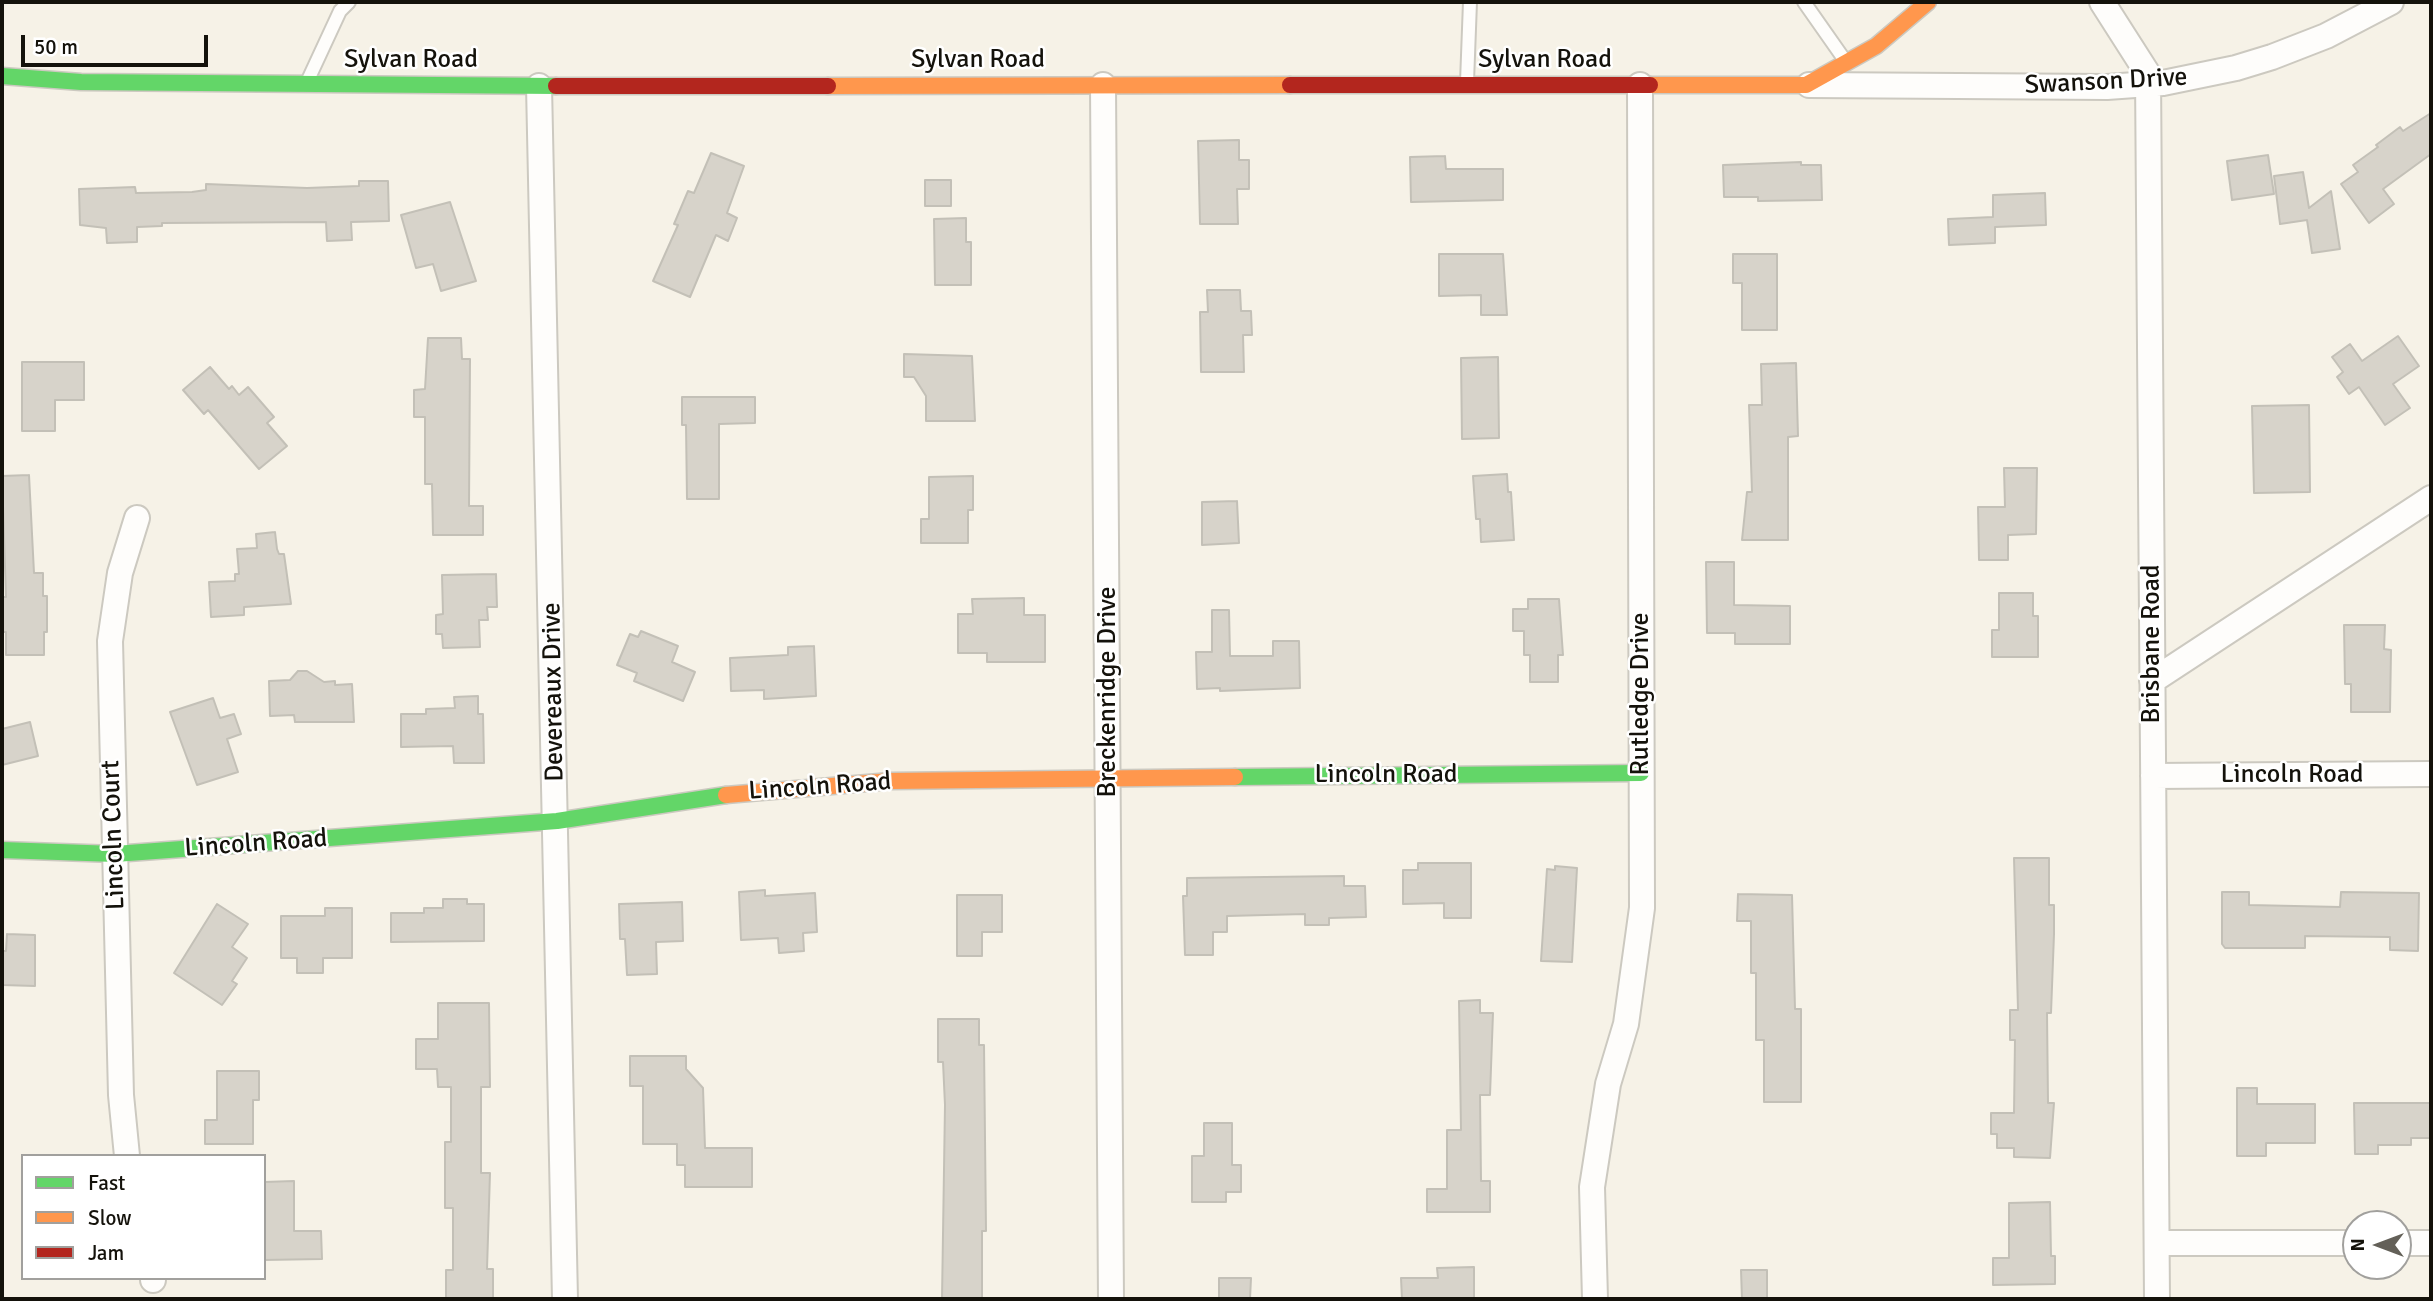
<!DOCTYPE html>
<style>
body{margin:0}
#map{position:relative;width:2433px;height:1301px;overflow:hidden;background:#f6f2e7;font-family:Signika,sans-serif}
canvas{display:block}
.frame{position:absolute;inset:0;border:4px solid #14120b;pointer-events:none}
.legend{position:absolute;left:21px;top:1154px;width:245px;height:126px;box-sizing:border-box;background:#fff;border:2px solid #a1a09d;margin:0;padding:9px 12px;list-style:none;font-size:21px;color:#14120b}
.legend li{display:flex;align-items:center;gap:14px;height:35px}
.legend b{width:35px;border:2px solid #a1a09d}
.north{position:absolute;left:2342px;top:1210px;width:70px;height:70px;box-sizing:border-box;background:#fff;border:2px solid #a1a09d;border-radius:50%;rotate:270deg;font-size:19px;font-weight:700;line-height:28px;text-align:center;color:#14120b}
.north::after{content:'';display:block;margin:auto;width:24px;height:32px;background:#636058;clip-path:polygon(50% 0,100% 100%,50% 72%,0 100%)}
.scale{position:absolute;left:21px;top:35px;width:187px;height:32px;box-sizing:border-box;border:4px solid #14120b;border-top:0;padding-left:9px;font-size:21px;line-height:24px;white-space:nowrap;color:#14120b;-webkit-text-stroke:5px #fff;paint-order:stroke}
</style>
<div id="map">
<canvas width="2433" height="1301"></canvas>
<div class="frame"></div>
<ul class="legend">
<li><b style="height:9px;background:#63d668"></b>Fast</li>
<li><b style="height:9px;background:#ff974d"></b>Slow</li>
<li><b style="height:9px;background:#b3261e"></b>Jam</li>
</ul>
<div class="north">N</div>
<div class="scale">50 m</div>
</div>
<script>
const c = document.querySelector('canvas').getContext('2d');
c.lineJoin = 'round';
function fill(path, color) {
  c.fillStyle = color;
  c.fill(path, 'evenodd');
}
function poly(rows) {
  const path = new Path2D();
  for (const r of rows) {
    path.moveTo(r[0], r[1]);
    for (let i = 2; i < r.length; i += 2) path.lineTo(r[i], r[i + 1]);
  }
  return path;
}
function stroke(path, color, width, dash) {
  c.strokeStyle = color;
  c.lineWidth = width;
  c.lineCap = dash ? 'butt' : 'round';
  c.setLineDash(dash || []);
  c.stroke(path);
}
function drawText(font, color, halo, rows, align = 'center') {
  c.font = font + ' Signika,sans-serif';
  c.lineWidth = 5;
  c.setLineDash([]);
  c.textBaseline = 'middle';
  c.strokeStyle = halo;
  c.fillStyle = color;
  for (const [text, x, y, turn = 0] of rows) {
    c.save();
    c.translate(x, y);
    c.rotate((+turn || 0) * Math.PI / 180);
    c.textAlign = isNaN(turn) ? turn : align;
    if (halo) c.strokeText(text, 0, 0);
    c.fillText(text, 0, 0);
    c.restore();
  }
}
const building = poly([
 [2431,113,2431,154,2383,189,2394,204,2369,223,2341,184,2358,172,2353,165,2378,147,2376,145,2400,127,2403,131,2431,113],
 [1239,140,1239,160,1249,160,1249,189,1237,189,1238,224,1200,224,1198,141,1239,140],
 [711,153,744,166,727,213,737,218,728,241,716,235,690,297,653,281,678,225,674,224,688,191,694,193,711,153],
 [2268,155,2274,194,2232,200,2227,161,2268,155],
 [1445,156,1446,169,1503,169,1503,200,1411,202,1410,157,1445,156],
 [1801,162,1801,165,1821,165,1822,200,1758,201,1758,197,1724,197,1723,165,1801,162],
 [2303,172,2309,208,2331,191,2340,249,2312,253,2307,220,2280,224,2274,176,2303,172],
 [925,180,951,180,951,206,925,206,925,180],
 [359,181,388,181,389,221,351,222,352,240,327,241,326,222,162,223,162,226,137,227,137,242,107,243,106,228,80,225,79,189,135,187,136,193,192,192,206,190,206,184,307,188,359,186,359,181],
 [2045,193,2046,225,1995,227,1995,243,1949,245,1948,219,1993,217,1993,195,2045,193],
 [450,202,476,281,441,291,433,264,416,268,401,215,450,202],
 [966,218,966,242,971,242,971,285,935,285,934,219,966,218],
 [1439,254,1503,254,1507,315,1481,315,1481,295,1439,296,1439,254],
 [1733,254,1777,254,1777,330,1742,330,1742,283,1733,283,1733,254],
 [1207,290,1240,290,1241,311,1251,311,1252,335,1243,335,1244,372,1201,372,1200,312,1208,312,1207,290],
 [2398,336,2419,366,2393,384,2410,408,2385,425,2359,387,2349,394,2337,377,2343,372,2332,357,2350,344,2362,361,2398,336],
 [428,338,461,338,462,359,470,359,469,506,483,506,483,535,433,535,432,484,425,484,425,417,414,417,414,390,425,389,428,338],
 [904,354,972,356,975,421,926,421,926,396,914,377,904,377,904,354],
 [1498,357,1499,438,1462,439,1461,358,1498,357],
 [22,362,84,362,84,400,55,400,55,431,22,431,22,362],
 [1796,363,1798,436,1788,437,1788,540,1742,540,1747,492,1752,492,1749,405,1762,405,1761,364,1796,363],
 [210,367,229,389,232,386,239,395,248,387,274,417,267,423,287,446,259,469,208,410,204,414,183,390,210,367],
 [682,397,755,397,755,423,719,424,719,499,687,499,686,425,682,425,682,397],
 [2309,405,2310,492,2254,493,2252,406,2309,405],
 [2004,468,2037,468,2036,534,2008,535,2008,560,1979,560,1978,507,2005,507,2004,468],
 [1507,474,1508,492,1511,492,1514,540,1481,542,1480,519,1476,519,1473,476,1507,474],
 [29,475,34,573,43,573,43,596,47,596,47,632,44,632,44,655,6,655,6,632,2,632,2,597,6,597,2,476,29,475],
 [973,476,973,510,968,510,968,543,921,543,921,519,929,519,929,477,973,476],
 [1237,501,1239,543,1202,545,1202,502,1237,501],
 [275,532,277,549,279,554,284,554,291,604,244,607,244,615,211,617,209,582,235,581,235,574,239,574,237,549,257,548,256,534,275,532],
 [1706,562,1734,562,1734,605,1790,606,1790,644,1735,644,1735,633,1707,633,1706,562],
 [496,574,497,607,487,607,488,620,479,620,480,647,443,648,442,634,436,634,436,615,443,614,442,575,496,574],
 [1999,593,2033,593,2033,616,2038,616,2038,657,1992,657,1992,630,1999,630,1999,593],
 [1024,598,1024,615,1045,615,1045,662,987,662,987,653,958,653,958,614,973,614,972,599,1024,598],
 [1528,599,1559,599,1563,655,1558,655,1558,682,1530,682,1530,655,1524,655,1524,631,1513,631,1513,609,1528,609,1528,599],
 [1212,610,1229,610,1230,656,1273,656,1273,641,1299,641,1300,688,1220,691,1220,688,1197,689,1196,652,1212,652,1212,610],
 [2344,625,2385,625,2384,649,2391,650,2390,712,2351,712,2351,684,2345,684,2344,625],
 [641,631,678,646,672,662,695,672,683,701,634,681,637,673,617,665,630,634,638,637,641,631],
 [814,646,816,696,764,699,764,690,731,691,730,658,788,655,788,647,814,646],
 [298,671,307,671,324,682,335,681,335,685,352,684,354,722,295,722,294,715,270,716,269,681,290,680,298,671],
 [478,696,478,714,483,714,484,763,454,763,453,746,401,747,401,714,426,714,426,709,455,708,454,697,478,696],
 [213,698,220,718,234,714,241,734,227,739,238,772,197,785,170,712,213,698],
 [30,722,38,756,2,765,2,729,30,722],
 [2014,858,2049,858,2049,905,2054,905,2054,934,2051,1013,2047,1013,2048,1103,2054,1103,2050,1158,2014,1157,2014,1148,1997,1148,1997,1134,1991,1134,1991,1113,2014,1113,2015,1040,2010,1040,2010,1010,2018,1010,2014,858],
 [1418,863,1471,863,1471,918,1444,918,1444,903,1403,904,1403,870,1418,870,1418,863],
 [1555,866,1577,868,1572,962,1541,961,1547,869,1555,870,1555,866],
 [1344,876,1344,886,1365,886,1366,917,1329,918,1329,925,1305,925,1305,914,1227,916,1227,932,1213,932,1213,955,1185,955,1183,896,1187,896,1187,878,1344,876],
 [765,890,765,896,815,893,817,932,803,933,804,951,779,953,778,938,741,940,739,892,765,890],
 [2222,892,2249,892,2249,905,2340,907,2341,892,2419,893,2418,951,2390,950,2390,937,2305,936,2305,948,2225,948,2222,944,2222,892],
 [1738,894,1792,895,1795,1009,1801,1009,1801,1102,1764,1102,1764,1040,1756,1040,1756,973,1751,973,1751,921,1737,921,1738,894],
 [957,895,1002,895,1002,932,982,932,982,956,957,956,957,895],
 [443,899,467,899,467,904,484,904,484,941,391,942,391,913,424,913,424,908,443,908,443,899],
 [682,902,683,941,656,942,657,974,627,975,625,939,620,939,619,904,682,902],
 [217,904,248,924,232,947,247,958,232,981,237,984,222,1005,174,973,217,904],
 [325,908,352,908,352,958,323,958,323,973,297,973,297,958,281,958,281,916,325,916,325,908],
 [7,934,35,935,35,986,2,985,2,951,6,951,7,934],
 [1480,1000,1480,1013,1493,1013,1490,1095,1480,1095,1481,1181,1490,1181,1490,1212,1427,1212,1427,1189,1447,1189,1447,1130,1461,1130,1459,1001,1480,1000],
 [438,1003,489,1003,490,1087,481,1087,481,1173,490,1173,487,1269,493,1269,493,1299,446,1299,446,1270,453,1270,453,1208,445,1208,445,1142,451,1142,451,1087,438,1087,437,1069,416,1069,416,1039,438,1039,438,1003],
 [938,1019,979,1019,979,1045,984,1045,986,1231,982,1231,982,1299,942,1299,945,1105,943,1062,938,1062,938,1019],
 [630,1056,686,1056,686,1069,703,1088,705,1148,752,1148,752,1187,685,1187,685,1165,677,1165,677,1144,643,1144,643,1086,630,1086,630,1056],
 [217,1071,259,1071,259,1100,253,1100,253,1144,205,1144,205,1120,217,1120,217,1071],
 [2237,1088,2257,1088,2257,1104,2315,1104,2315,1143,2266,1143,2266,1156,2237,1156,2237,1088],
 [2354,1103,2431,1103,2431,1138,2411,1138,2411,1145,2378,1145,2378,1154,2355,1154,2354,1103],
 [1204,1123,1232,1123,1232,1165,1241,1165,1241,1192,1226,1192,1226,1202,1192,1202,1192,1156,1204,1156,1204,1123],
 [294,1181,294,1231,321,1231,322,1259,264,1260,264,1182,294,1181],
 [2050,1202,2051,1256,2055,1256,2055,1284,1993,1285,1993,1258,2009,1258,2009,1203,2050,1202],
 [1474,1267,1474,1299,1402,1299,1401,1278,1438,1278,1437,1268,1474,1267],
 [1741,1270,1767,1270,1767,1299,1742,1299,1741,1270],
 [1219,1278,1251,1278,1250,1299,1219,1299,1219,1278]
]);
fill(building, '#d7d3ca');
stroke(building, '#c3c0b7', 2);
const lane = poly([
 [1804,2,1844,59],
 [308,80,340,11,349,2],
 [1467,82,1470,2]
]);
const street = poly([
 [2102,2,2148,74,2157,1299],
 [1103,85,1111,1299],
 [1809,85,2107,87,2163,83,2236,68,2272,57,2326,36,2391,2],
 [539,86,565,1299],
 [2152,681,2431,498],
 [2153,776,2431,774],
 [127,1156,121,1095,110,641,120,573,137,518],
 [2157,1243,2356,1243],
 [2398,1243,2431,1243],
 [153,1278,153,1280],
 [1595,1299,1592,1187,1608,1084,1626,1024,1642,908,1640,85]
]);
const fast = poly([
 [2,76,81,82,556,86],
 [1235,777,1641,773],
 [2,850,115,854,557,821,726,795]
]);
const slow = poly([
 [1650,85,1806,85,1876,46,1928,2],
 [828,86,1290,85],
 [726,795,891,781,1235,777]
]);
const jam = poly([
 [1290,85,1650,85],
 [556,86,828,86]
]);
stroke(lane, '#ccc9c0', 16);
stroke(street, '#ccc9c0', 28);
stroke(fast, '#ccc9c0', 19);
stroke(slow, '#ccc9c0', 19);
stroke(jam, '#ccc9c0', 19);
stroke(lane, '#fefdfb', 12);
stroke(street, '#fefdfb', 24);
stroke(fast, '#63d668', 16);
stroke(slow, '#ff974d', 16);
stroke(jam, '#b3261e', 16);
drawText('26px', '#14120b', '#fff', [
 ["Sylvan Road",411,60],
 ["Sylvan Road",978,60],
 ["Sylvan Road",1545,60],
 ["Swanson Drive",2106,82,-3],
 ["Brisbane Road",2152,644,-90],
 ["Devereaux Drive",554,692,-91],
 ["Breckenridge Drive",1108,692,-90],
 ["Rutledge Drive",1641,694,-90],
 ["Lincoln Road",1386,775],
 ["Lincoln Road",2292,775],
 ["Lincoln Road",820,787,-4],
 ["Lincoln Court",114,835,-92],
 ["Lincoln Road",256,844,-4]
]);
</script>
